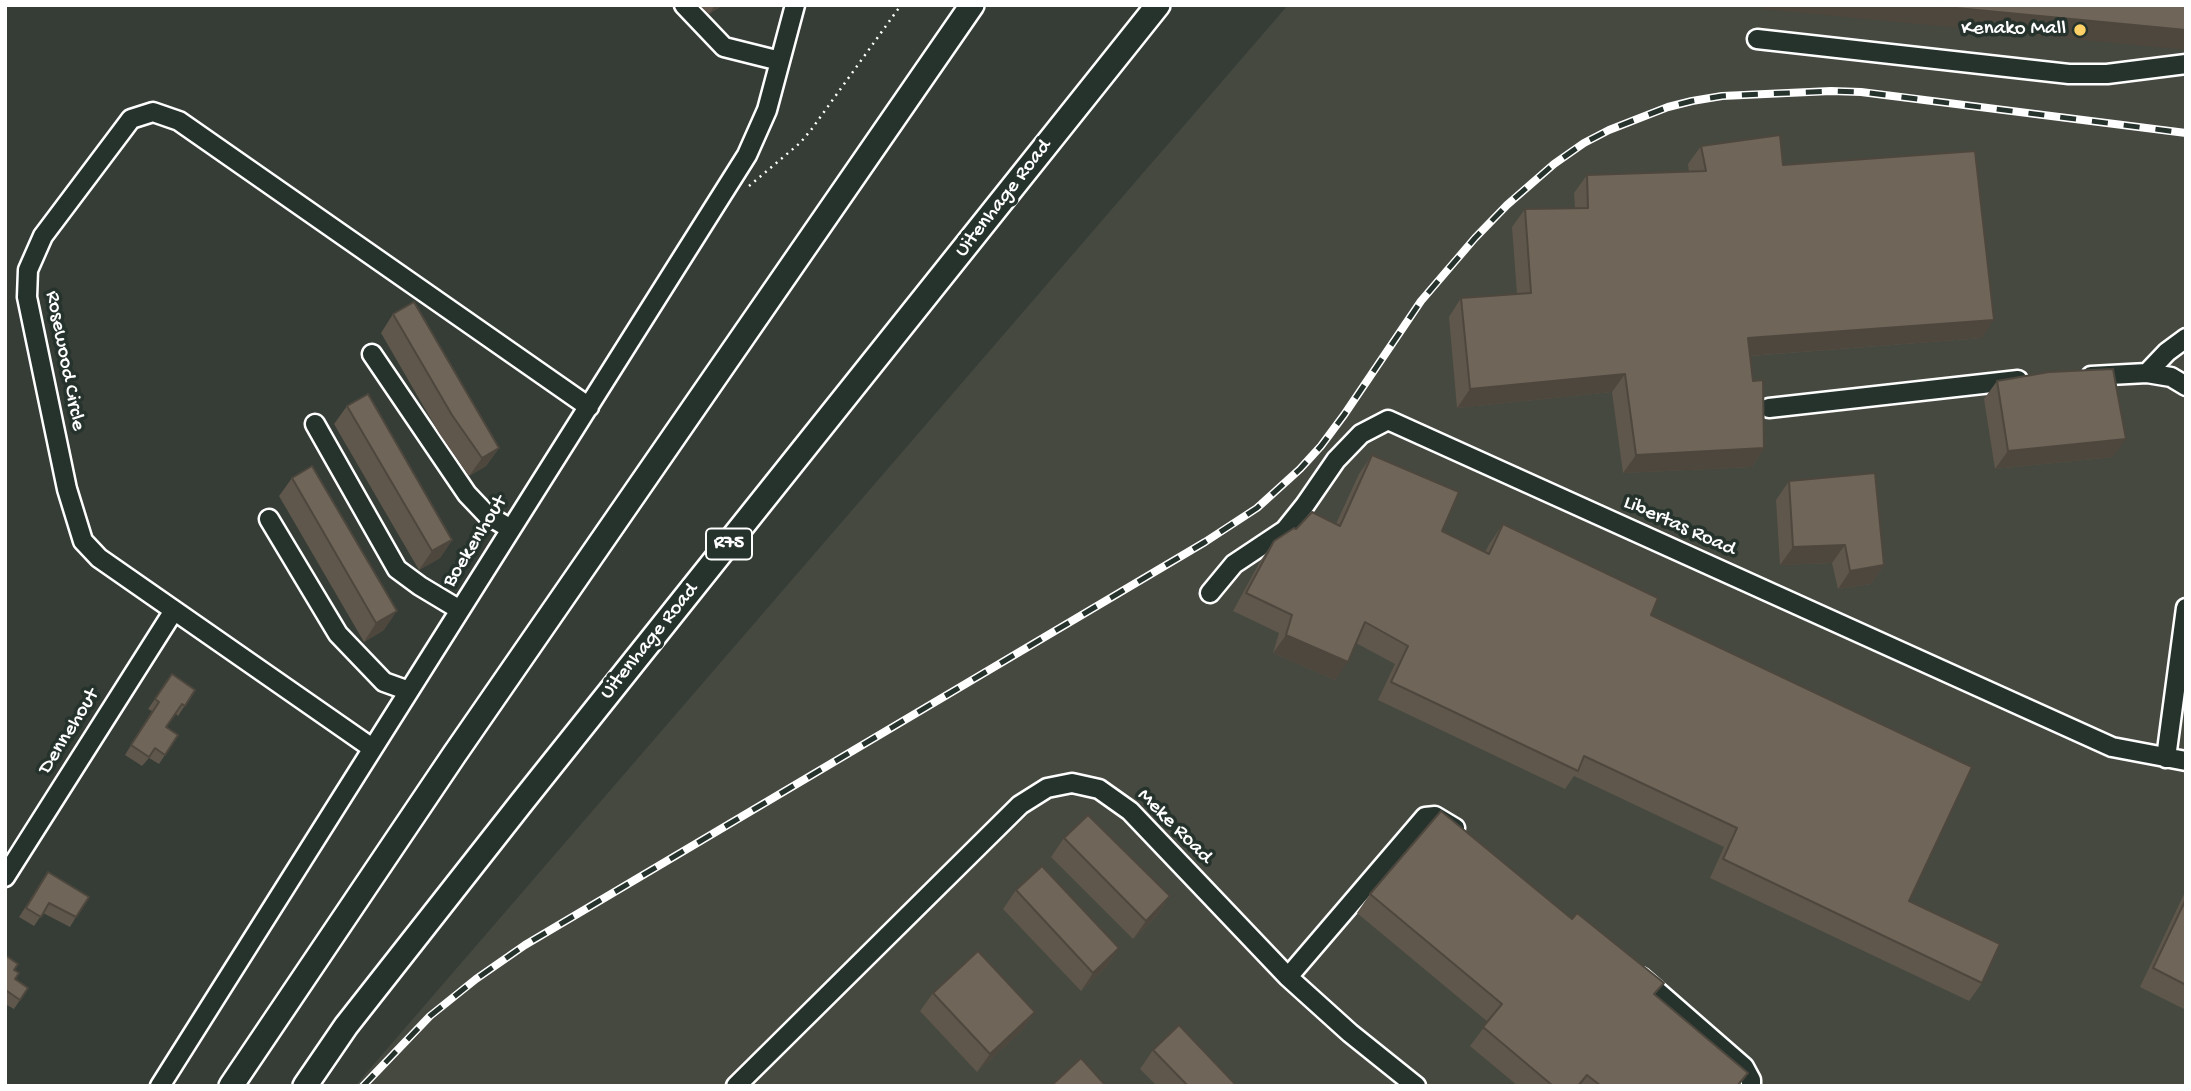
<!DOCTYPE html>
<style>
body{margin:0}
#map{position:relative;width:2191px;height:1091px;overflow:hidden;background:#353d36;font-family:"Gochi Hand",sans-serif}
canvas{display:block}
.frame{position:absolute;inset:0;border:7px solid #fff;pointer-events:none}
</style>
<div id="map">
<canvas width="2191" height="1091"></canvas>
<div class="frame"></div>
</div>
<script>
const c = document.querySelector('canvas').getContext('2d');
c.lineJoin = 'round';
function fill(path, color) {
  c.fillStyle = color;
  c.fill(path, 'evenodd');
}
function poly(rows) {
  const path = new Path2D();
  for (const r of rows) {
    path.moveTo(r[0], r[1]);
    for (let i = 2; i < r.length; i += 2) path.lineTo(r[i], r[i + 1]);
  }
  return path;
}
function stroke(path, color, width, dash) {
  c.strokeStyle = color;
  c.lineWidth = width;
  c.lineCap = dash ? 'butt' : 'round';
  c.setLineDash(dash || []);
  c.stroke(path);
}
function drawText(font, color, halo, rows, align = 'center') {
  c.font = font + ' "Gochi Hand",sans-serif';
  c.lineWidth = 7;
  c.setLineDash([]);
  c.textBaseline = 'middle';
  c.strokeStyle = halo;
  c.fillStyle = color;
  for (const [text, x, y, turn = 0] of rows) {
    c.save();
    c.translate(x, y);
    c.rotate((+turn || 0) * Math.PI / 180);
    c.textAlign = isNaN(turn) ? turn : align;
    if (halo) c.strokeText(text, 0, 0);
    c.fillText(text, 0, 0);
    c.restore();
  }
}
fill(poly([
 [1288,5,2186,5,2186,1086,355,1086]
]), '#464940');
const minor = poly([
 [684,5,724,47,780,61],
 [1757,39,2069,74,2107,74,2186,64],
 [372,354,467,494,487,515,511,529],
 [2147,373,2167,352,2186,338],
 [2091,376,2147,373,2171,377,2186,386],
 [1769,408,2018,380],
 [315,424,397,569,420,586,460,610],
 [269,519,338,634,384,682,409,691],
 [1210,593,1234,564,1285,530,1305,505,1336,460,1361,434,1388,420,2112,747,2186,761],
 [372,748,99,558,83,541,67,489,27,297,28,270,43,236,131,119,153,112,179,121,589,407],
 [2166,758,2186,608],
 [5,877,173,612],
 [1288,977,1425,817,1435,816,1455,828],
 [1641,977,1744,1067,1751,1080,1751,1086],
 [160,1086,747,155,767,110,795,5],
 [736,1086,1020,805,1047,788,1072,783,1099,789,1130,811,1288,977,1350,1033,1416,1086]
]);
const major = poly([
 [231,1086,454,755,972,5],
 [305,1086,346,1026,522,802,1158,5]
]);
stroke(minor, '#fff', 23);
stroke(major, '#fff', 28);
stroke(poly([
 [749,186,800,143,811,130,901,5]
]), '#fff', 2.5, [2, 5]);
stroke(minor, '#26332d', 18);
stroke(major, '#26332d', 23);
const rail = poly([
 [363,1086,430,1016,476,979,525,945,1205,542,1257,508,1300,469,1321,446,1344,415,1421,301,1475,238,1507,205,1554,164,1584,143,1609,130,1668,107,1692,101,1722,96,1831,91,1861,92,2186,133]
]);
stroke(rail, '#fff', 8);
stroke(rail, '#26332d', 5, [16]);
fill(poly([
 [699,5,723,5,709,14],
 [1701,146,1783,165,1982,338,1750,356,1753,381,1764,448,1752,467,1623,473,1612,392,1457,408,1449,317,1461,298,1517,294,1512,227,1525,209,1575,208,1574,193,1587,175,1689,172,1688,164],
 [393,314,499,448,486,466,469,476,439,433,381,333],
 [1997,381,2113,457,1995,469,1984,399],
 [347,406,452,540,440,558,419,570,334,424],
 [1372,455,1442,531,1485,552,1490,543,1503,524,1651,615,1982,983,1969,1001,1710,878,1724,847,1574,776,1565,789,1378,700,1395,664,1356,643,1335,680,1273,653,1279,633,1233,611,1261,560,1274,541,1296,529,1336,524,1359,474],
 [292,478,384,630,364,642,279,496],
 [1789,481,1884,565,1871,584,1838,589,1832,563,1780,565,1776,500],
 [172,674,195,690,178,716,176,714,166,727,165,755,159,764,149,758,142,766,125,755,152,711,148,709],
 [1064,838,1170,896,1157,915,1133,939,1051,857],
 [48,872,76,917,70,927,43,913,34,926,19,917],
 [1016,890,1119,948,1107,966,1081,991,1003,909],
 [2186,890,2186,1010,2140,987],
 [1370,894,1655,995,1748,1073,1739,1086,1518,1086,1470,1046,1488,1022,1357,913],
 [5,955,14,970,15,979,28,988,14,1009,5,1004],
 [933,993,1035,1012,1022,1030,977,1072,920,1011],
 [1153,1050,1237,1086,1157,1086,1140,1069]
]), '#5f574c');
fill(poly([
 [715,5,723,5,709,14],
 [1765,5,1925,5,2186,30,2186,50,1762,9],
 [1994,320,1982,338,1735,357,1748,338],
 [1625,374,1612,392,1457,408,1470,389],
 [2126,439,2113,457,1995,469,2008,451],
 [499,448,486,466,469,476,482,458],
 [1764,448,1752,467,1623,473,1636,455],
 [452,540,440,558,419,570,432,551],
 [1845,545,1832,563,1780,565,1793,547],
 [1884,565,1871,584,1838,589,1850,571],
 [397,611,384,630,364,642,376,623],
 [1286,635,1348,662,1335,680,1273,653],
 [1170,896,1157,915,1133,939,1146,921],
 [1119,948,1107,966,1081,991,1093,973],
 [1035,1012,1022,1030,977,1072,990,1054]
]), '#4e473e');
const building = poly([
 [1925,5,2186,5,2186,30,1925,5],
 [1780,135,1783,165,1975,151,1994,320,1748,338,1753,381,1763,380,1764,448,1636,455,1625,374,1470,389,1461,298,1531,293,1525,209,1588,208,1587,175,1706,171,1701,146,1780,135],
 [414,302,499,448,482,458,452,415,393,314,414,302],
 [2113,369,2126,439,2008,451,1997,381,2049,372,2113,369],
 [368,394,452,540,432,551,347,406,368,394],
 [1372,455,1459,492,1442,531,1489,554,1503,524,1658,598,1651,615,1972,767,1909,901,2000,944,1982,983,1723,859,1737,828,1584,756,1578,771,1391,682,1408,646,1365,622,1348,662,1286,635,1292,615,1246,593,1274,541,1294,528,1296,529,1312,512,1340,526,1372,455],
 [312,466,397,611,376,623,292,478,312,466],
 [1875,473,1884,565,1850,571,1845,545,1793,547,1789,481,1875,473],
 [172,674,195,690,185,706,182,704,166,727,178,735,165,755,155,748,149,757,131,745,159,702,155,699,172,674],
 [1441,811,1572,919,1577,913,1664,983,1654,994,1748,1073,1737,1086,1601,1086,1587,1075,1578,1086,1553,1086,1483,1027,1502,1004,1370,894,1441,811],
 [1088,815,1170,896,1146,921,1064,838,1088,815],
 [1042,866,1119,948,1093,973,1016,890,1042,866],
 [48,872,89,897,76,917,49,903,41,917,26,908,48,872],
 [2186,899,2186,985,2153,968,2186,899],
 [978,951,1035,1012,990,1054,933,993,978,951],
 [5,955,18,964,14,970,19,973,15,979,28,988,20,1000,7,991,5,993,5,955],
 [1179,1025,1237,1086,1188,1086,1153,1050,1179,1025],
 [1081,1058,1106,1086,1051,1086,1081,1058]
]);
fill(building, '#6f6558');
stroke(building, '#4e473e', 2);
for (const [x, y, r, color] of [
 [2080,30,7,"#ffd166"]
]) {
  const dot = new Path2D();
  dot.arc(x, y, r, 0, 2 * Math.PI);
  c.fillStyle = color;
  c.fill(dot);
  stroke(dot, '#26332d', 2.5);
}
for (const [x, y, w] of [
 [729,544,46]
]) {
  const box = new Path2D();
  box.roundRect(x - w / 2, y - 15.5, w, 31, 5);
  c.fillStyle = '#26332d';
  c.fill(box);
  stroke(box, '#fff', 2);
}
drawText('bold 19px', '#fff', null, [
 ["R75",729,544]
]);
drawText('21px', '#fff', '#26332d', [
 ["Kenako Mall",2066,30]
], 'right');
drawText('21px', '#fff', '#26332d', [
 ["Uitenhage Road",1004,199,-52],
 ["Rosewood Circle",64,361,79],
 ["Libertas Road",1679,527,24],
 ["Boekenhout",476,542,-58],
 ["Uitenhage Road",650,642,-51],
 ["Dennehout",70,732,-58],
 ["Meke Road",1174,827,45]
]);
</script>
